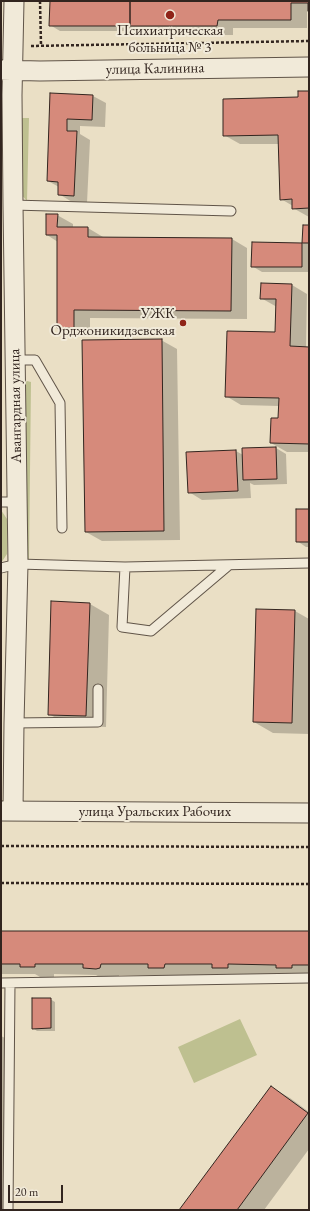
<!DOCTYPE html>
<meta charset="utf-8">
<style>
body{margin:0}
#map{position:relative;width:310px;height:1211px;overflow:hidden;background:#eadfc5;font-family:"EB Garamond",serif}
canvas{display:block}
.frame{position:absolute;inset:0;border:2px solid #32251f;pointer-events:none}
.scale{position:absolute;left:8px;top:1185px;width:55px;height:18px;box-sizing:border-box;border:2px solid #32251f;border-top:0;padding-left:5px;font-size:12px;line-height:14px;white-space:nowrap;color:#32251f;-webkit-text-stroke:3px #f1ead9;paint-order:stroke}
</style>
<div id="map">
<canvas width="310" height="1211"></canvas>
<div class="frame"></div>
<div class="scale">20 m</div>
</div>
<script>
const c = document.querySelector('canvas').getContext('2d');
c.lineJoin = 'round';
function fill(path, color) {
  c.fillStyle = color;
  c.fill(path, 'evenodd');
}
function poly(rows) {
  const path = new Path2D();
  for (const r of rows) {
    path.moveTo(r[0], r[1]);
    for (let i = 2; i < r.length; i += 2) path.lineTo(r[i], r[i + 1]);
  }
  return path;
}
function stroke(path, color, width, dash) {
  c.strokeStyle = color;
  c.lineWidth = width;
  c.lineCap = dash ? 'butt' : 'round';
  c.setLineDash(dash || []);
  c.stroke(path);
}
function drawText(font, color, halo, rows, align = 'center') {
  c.font = font + ' "EB Garamond",serif';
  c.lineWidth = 4;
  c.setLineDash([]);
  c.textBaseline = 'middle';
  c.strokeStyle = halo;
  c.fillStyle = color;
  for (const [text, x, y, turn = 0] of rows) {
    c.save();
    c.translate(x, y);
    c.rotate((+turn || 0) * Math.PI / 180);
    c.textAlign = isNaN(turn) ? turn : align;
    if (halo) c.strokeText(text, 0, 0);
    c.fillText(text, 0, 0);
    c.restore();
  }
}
fill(poly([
 [20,118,29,118,27,201,16,189],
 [27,381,31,382,29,561,24,550,22,386],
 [1,510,7,519,7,554,1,563],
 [240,1019,257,1055,194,1083,178,1047]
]), '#bec090');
fill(poly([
 [51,1,309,1,309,12,307,12,307,28,233,28,233,35,147,35,141,31,60,31,50,25],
 [309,92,309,217,293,208,293,206,281,199,279,144,240,144,224,135,299,98],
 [51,94,93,96,106,103,105,127,80,126,80,134,90,140,87,203,72,202,59,194,59,187,48,181],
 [57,215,73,224,73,228,88,228,103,237,232,239,247,248,247,319,90,318,90,336,74,336,58,327,58,242,47,235],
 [304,226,309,226,309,272,262,272,252,266,253,243,303,244],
 [292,285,307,294,306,348,309,348,309,452,287,452,271,443,279,419,279,406,241,405,226,396,276,333,277,307,261,298],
 [161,340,177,349,180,540,102,541,86,532],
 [276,448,286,454,287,484,254,485,250,483,251,498,202,500,189,492,236,451,243,455],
 [309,510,309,547,306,547,297,541],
 [90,604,109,615,106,727,68,725,49,714],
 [295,611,309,619,309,734,273,733,254,722],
 [1,932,309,932,309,978,225,975,184,975,183,978,168,978,161,975,119,975,119,979,103,979,96,975,54,974,54,978,51,978,40,977,35,974,1,974],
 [50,999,55,1002,55,1031,37,1031,33,1028],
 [1,1036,5,1038,5,1060,9,1062,6,1210,1,1210],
 [271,1087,290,1098,309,1112,309,1149,264,1210,180,1210]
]), '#0003');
const building = poly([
 [50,1,130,1,130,26,49,26,50,1],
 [130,1,309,1,309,11,308,11,308,3,291,3,291,20,218,20,217,26,130,26,130,1],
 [298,91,309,91,309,208,292,209,292,199,280,200,278,135,223,136,223,99,298,97,298,91],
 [50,93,93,95,92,120,67,119,67,131,77,131,74,196,58,195,58,182,47,181,50,93],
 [46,214,58,214,57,227,88,227,88,237,232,238,231,311,74,310,74,328,57,328,57,235,46,235,46,214],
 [303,225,309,225,309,243,302,243,303,225],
 [252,242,302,243,302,267,251,267,252,242],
 [261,283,292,284,290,346,309,347,309,444,270,443,271,418,278,418,279,398,225,397,227,331,275,332,276,299,260,299,261,283],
 [162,339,164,531,85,532,82,340,162,339],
 [276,447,277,479,243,480,242,448,276,447],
 [236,450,238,491,188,493,186,452,236,450],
 [296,509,309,509,309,542,296,542,296,509],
 [51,601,90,603,86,716,48,715,51,601],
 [256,609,295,610,292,723,253,722,256,609],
 [1,931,309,931,309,965,292,965,292,968,276,968,276,965,228,964,228,968,212,968,212,964,165,964,164,968,148,968,148,964,101,964,100,968,96,969,83,968,83,964,35,964,35,967,20,967,20,964,1,964,1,931],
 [32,998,51,998,51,1028,32,1029,32,998],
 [271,1086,308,1113,237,1210,179,1210,271,1086]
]);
fill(building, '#d68a7b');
stroke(building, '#32251f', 1);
const lane = poly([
 [13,205,231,211],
 [15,360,35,360,60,403,62,528],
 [1,502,17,502],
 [125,567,122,627,151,631,229,565],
 [1,568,18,564,125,567,309,563],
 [14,723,98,722,98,689],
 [1,983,309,978],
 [8,1210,10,983]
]);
const street = poly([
 [1,70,40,71,309,67],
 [1,811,309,813],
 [13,811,14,723,18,564,13,205,12,95,14,1]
]);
stroke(lane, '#605448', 11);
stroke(street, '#605448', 21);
stroke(poly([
 [40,1,41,45],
 [31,46,309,41],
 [1,846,309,847],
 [1,883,309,884]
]), '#32251f', 2.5, [3, 2]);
stroke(lane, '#f1ead9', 9);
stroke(street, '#f1ead9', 19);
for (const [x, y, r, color] of [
 [170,15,5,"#8f2418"],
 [183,323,4,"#8f2418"]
]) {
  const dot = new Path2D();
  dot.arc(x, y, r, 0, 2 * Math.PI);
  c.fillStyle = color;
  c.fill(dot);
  stroke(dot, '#f1ead9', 1.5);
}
drawText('15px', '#32251f', '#f1ead9', [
 ["Психиатрическая",170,31],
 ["больница № 3",170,48],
 ["УЖК",175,314,"right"],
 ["Орджоникидзевская",175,331,"right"]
]);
drawText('15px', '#32251f', '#f1ead9', [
 ["улица Калинина",155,69,-1],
 ["Авангардная улица",16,406,-91],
 ["улица Уральских Рабочих",155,812]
]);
</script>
